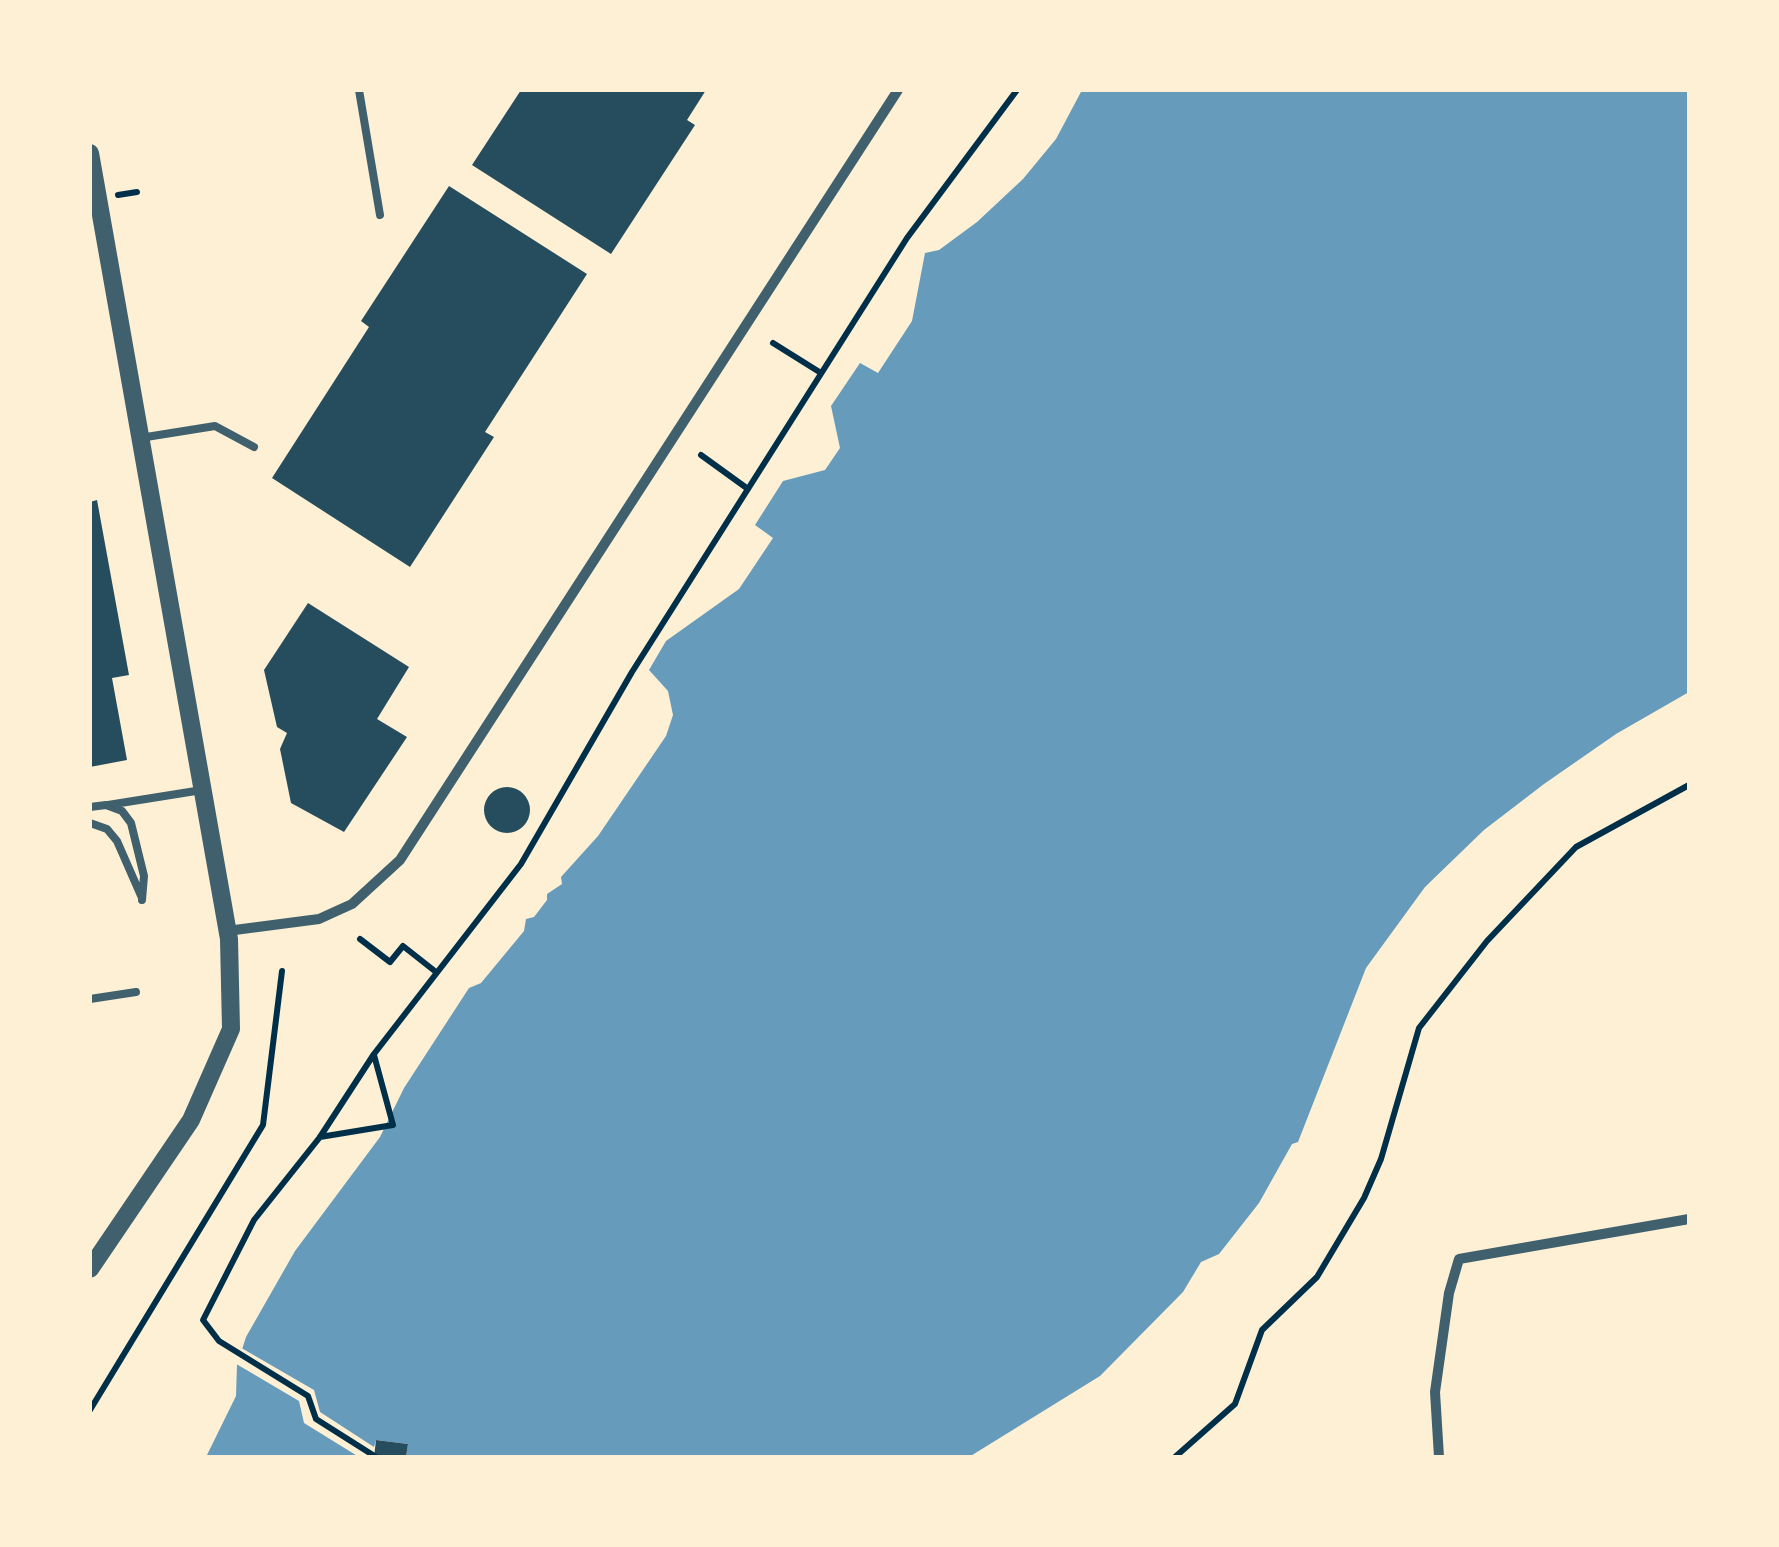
<!DOCTYPE html>
<style>
body{margin:0}
#map{position:relative;width:1779px;height:1547px;overflow:hidden;background:#fdf0d5;font-family:"PT Sans",sans-serif}
canvas{display:block}
.frame{position:absolute;inset:0;border:92px solid #fdf0d5;pointer-events:none}
</style>
<div id="map">
<canvas width="1779" height="1547"></canvas>
<div class="frame"></div>
</div>
<script>
const c = document.querySelector('canvas').getContext('2d');
c.lineJoin = 'round';
function fill(path, color) {
  c.fillStyle = color;
  c.fill(path, 'evenodd');
}
function poly(rows) {
  const path = new Path2D();
  for (const r of rows) {
    if (r.length === 3) {
      path.moveTo(r[0] + r[2], r[1]);
      path.arc(r[0], r[1], r[2], 0, 2 * Math.PI);
      continue;
    }
    path.moveTo(r[0], r[1]);
    for (let i = 2; i < r.length; i += 2) path.lineTo(r[i], r[i + 1]);
  }
  return path;
}
function stroke(path, color, width, dash) {
  c.strokeStyle = color;
  c.lineWidth = width;
  c.lineCap = dash ? 'butt' : 'round';
  c.setLineDash(dash || []);
  c.stroke(path);
}
fill(poly([
 [1082,90,1689,90,1689,692,1616,734,1544,784,1484,830,1425,887,1366,968,1298,1142,1292,1144,1259,1203,1219,1254,1201,1262,1183,1292,1100,1376,969,1457,206,1457,236,1396,237,1365,246,1337,295,1251,380,1137,404,1088,469,988,481,983,524,931,526,919,534,917,547,900,547,894,562,884,561,877,598,836,666,736,673,715,668,691,649,670,666,641,739,589,773,538,755,525,783,481,825,470,840,448,831,406,860,363,878,373,912,321,925,253,939,250,977,222,1023,179,1056,139]
]), '#669bbc');
fill(poly([
 [238,1346,314,1390,320,1412,374,1447,376,1440,408,1444,406,1457,359,1457,304,1423,299,1401,233,1362]
]), '#fdf0d5');
fill(poly([
 [521,90,706,90,687,120,695,125,611,254,472,165],
 [449,186,587,274,485,432,494,437,410,567,272,478,369,327,361,321],
 [97,500,129,675,112,678,127,760,90,767,90,502],
 [308,603,409,667,377,719,407,737,344,832,291,803,280,749,287,733,277,727,264,670],
 [507,810,23],
 [376,1440,408,1444,406,1457,374,1457]
]), '#264d5e');
stroke(poly([
 [118,195,137,192],
 [773,343,821,373],
 [701,455,748,489],
 [360,939,390,962,403,946,436,972],
 [320,1137,393,1125,374,1055],
 [90,1410,263,1125,282,971],
 [376,1457,316,1419,308,1396,219,1341,203,1320,254,1220,320,1137,374,1054,521,864,632,672,907,238,1017,90],
 [1175,1457,1235,1404,1262,1330,1317,1277,1364,1198,1381,1159,1419,1028,1487,941,1576,847,1689,785]
]), '#003049', 6);
stroke(poly([
 [359,90,380,215],
 [140,438,215,426,254,447],
 [108,805,202,790],
 [90,807,106,805,122,811,131,823,144,876,142,900],
 [90,823,107,829,117,841,142,898],
 [90,999,136,992]
]), '#3f606c', 8);
stroke(poly([
 [227,931,319,919,352,904,400,860,898,90],
 [1439,1457,1435,1392,1449,1293,1459,1259,1689,1219]
]), '#3f606c', 10);
stroke(poly([
 [90,153,229,939,231,1029,191,1120,90,1269]
]), '#3f606c', 18);
</script>
